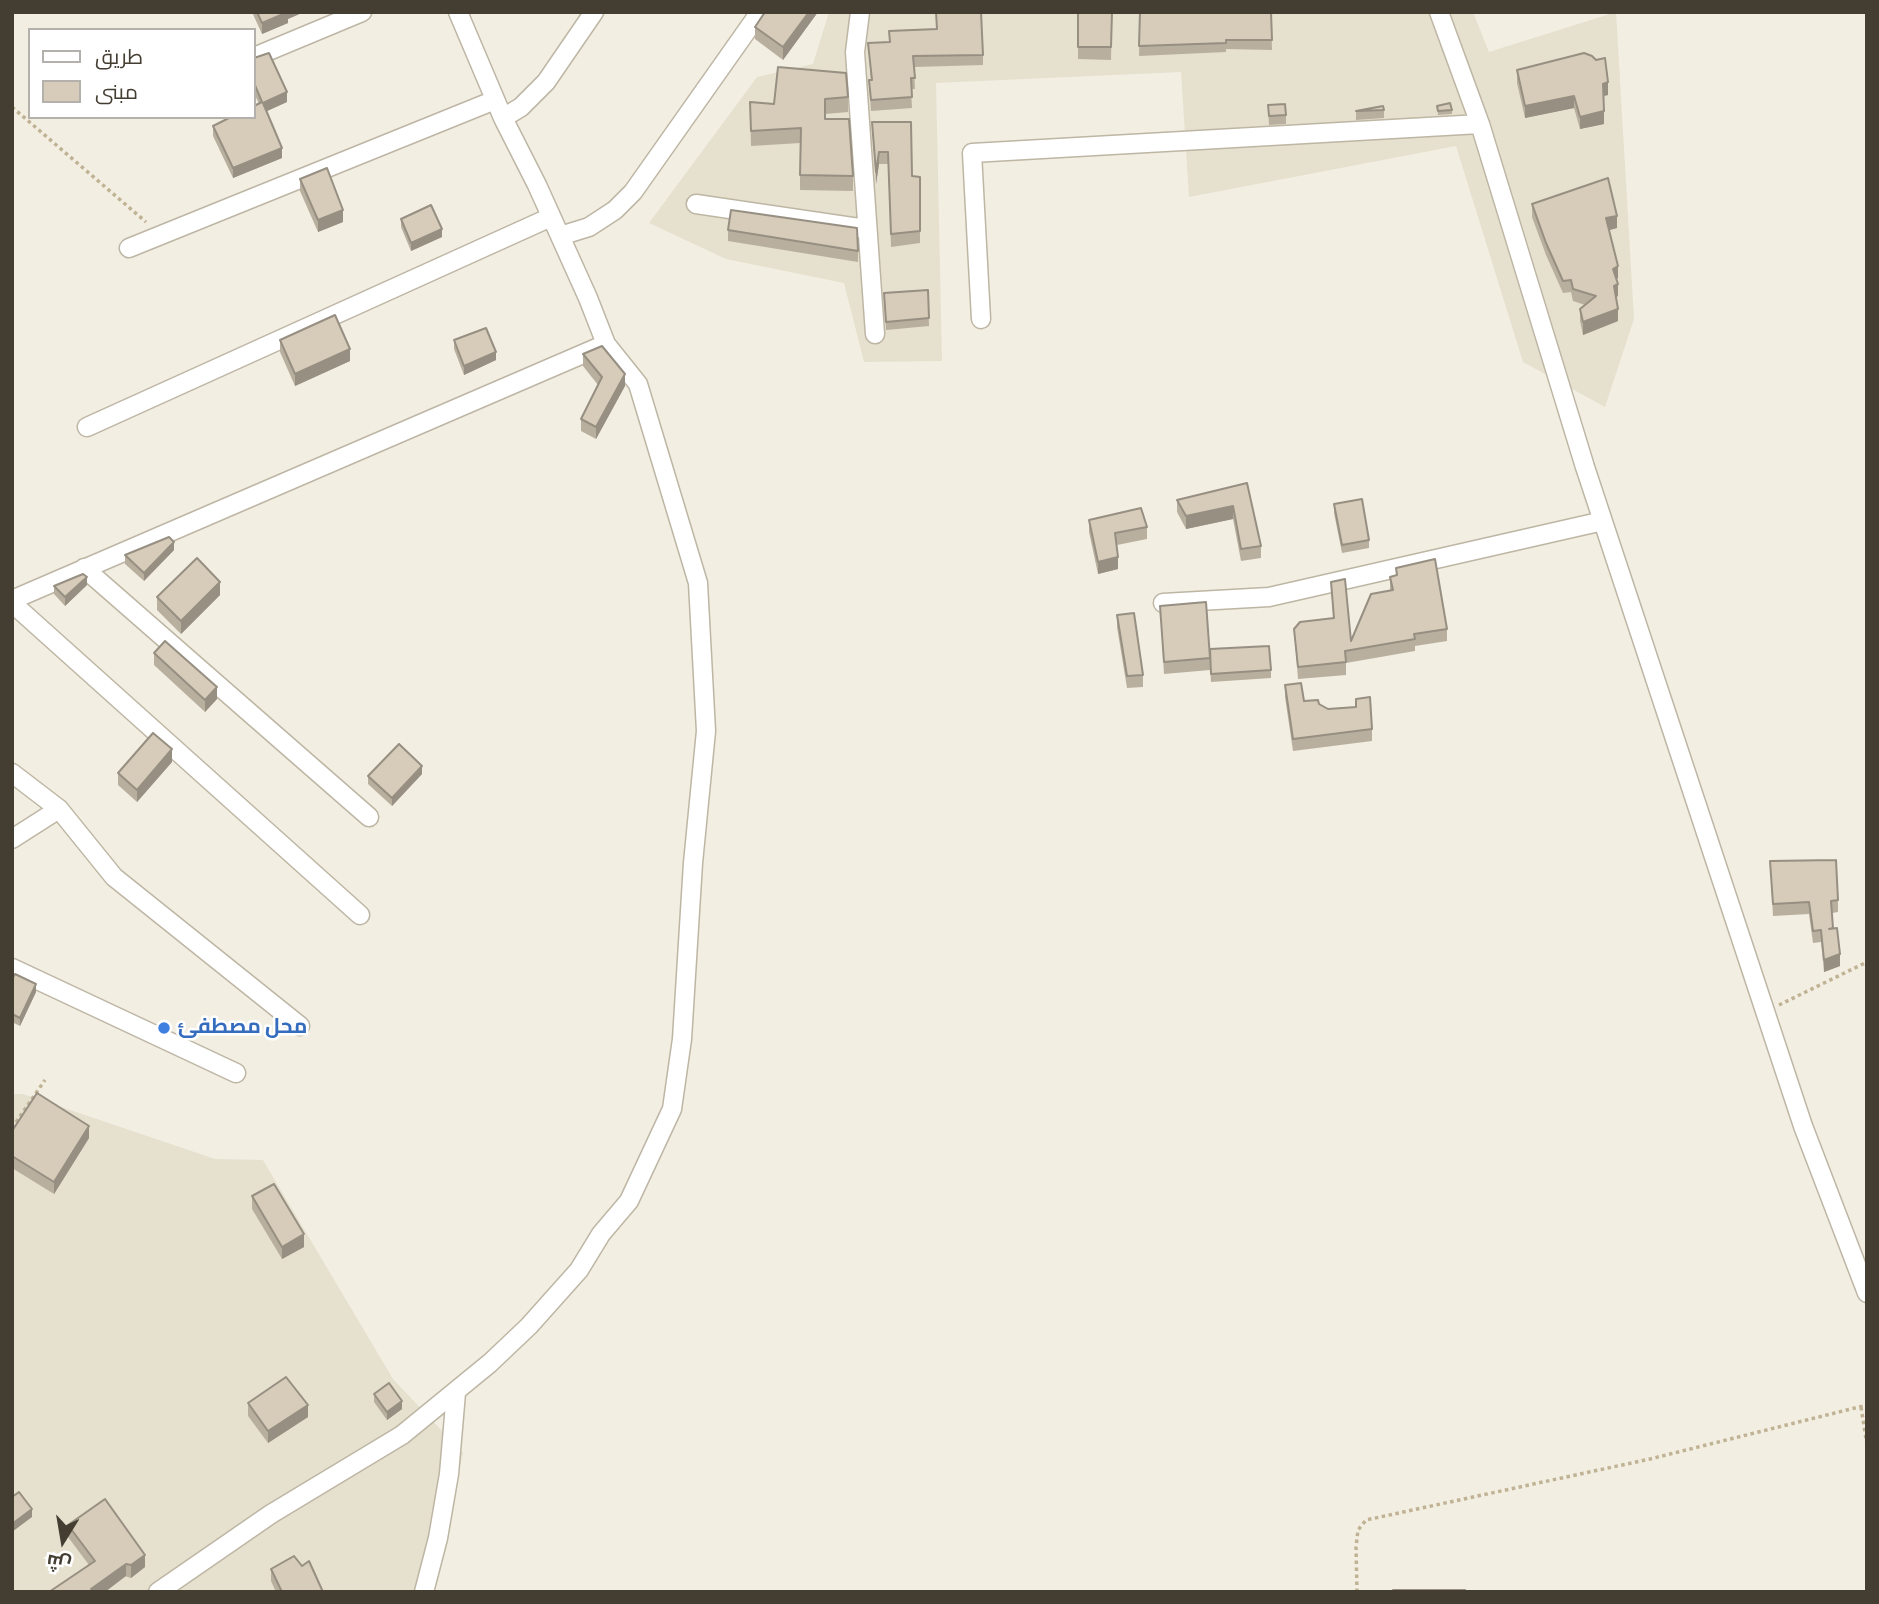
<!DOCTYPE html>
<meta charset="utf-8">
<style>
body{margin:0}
#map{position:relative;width:1879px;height:1604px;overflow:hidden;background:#f2eee2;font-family:"Source Sans 3",Cairo,sans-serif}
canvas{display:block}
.frame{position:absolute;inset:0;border:14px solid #443d32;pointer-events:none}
.legend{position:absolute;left:28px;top:28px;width:228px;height:91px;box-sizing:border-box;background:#fff;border:2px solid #b4b1ad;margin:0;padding:9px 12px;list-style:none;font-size:21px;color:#443d32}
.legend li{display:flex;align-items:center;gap:14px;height:35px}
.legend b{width:35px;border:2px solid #b4b1ad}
.north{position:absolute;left:28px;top:1506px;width:70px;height:70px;-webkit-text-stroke:5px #fff;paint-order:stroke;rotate:191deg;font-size:19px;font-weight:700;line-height:28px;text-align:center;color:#443d32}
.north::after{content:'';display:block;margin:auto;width:24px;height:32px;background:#443d32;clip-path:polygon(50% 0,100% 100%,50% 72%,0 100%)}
</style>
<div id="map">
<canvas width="1879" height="1604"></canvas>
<div class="frame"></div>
<ul class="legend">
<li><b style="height:9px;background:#fff"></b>طريق</li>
<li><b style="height:19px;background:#d7ccb9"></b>مبنى</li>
</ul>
<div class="north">ش</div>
</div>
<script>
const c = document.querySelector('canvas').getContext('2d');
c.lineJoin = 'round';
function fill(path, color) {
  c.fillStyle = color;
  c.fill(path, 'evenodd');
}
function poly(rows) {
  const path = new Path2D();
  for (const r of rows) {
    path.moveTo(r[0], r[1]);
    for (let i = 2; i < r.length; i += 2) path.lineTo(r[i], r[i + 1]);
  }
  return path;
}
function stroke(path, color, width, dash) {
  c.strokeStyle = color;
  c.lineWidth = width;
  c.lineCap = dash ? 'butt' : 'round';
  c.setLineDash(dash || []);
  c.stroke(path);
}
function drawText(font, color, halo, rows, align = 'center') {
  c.font = font + ' "Source Sans 3",Cairo,sans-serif';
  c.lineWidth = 5;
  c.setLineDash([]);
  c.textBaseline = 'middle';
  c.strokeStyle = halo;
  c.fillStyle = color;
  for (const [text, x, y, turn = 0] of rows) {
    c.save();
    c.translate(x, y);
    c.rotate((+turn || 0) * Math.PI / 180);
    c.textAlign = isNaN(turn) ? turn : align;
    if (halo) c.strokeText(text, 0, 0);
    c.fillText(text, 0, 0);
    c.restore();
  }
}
fill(poly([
 [829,12,1473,12,1489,52,1616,12,1634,319,1605,407,1523,362,1456,146,1189,197,1181,72,936,83,942,361,864,362,844,283,726,259,649,223,757,77,813,64],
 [12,1094,23,1094,215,1159,263,1160,393,1379,463,1453,431,1592,12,1592]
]), '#e6e0cf');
const street = poly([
 [860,12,855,52,875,334],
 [1439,12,1480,124,1585,467,1803,1126,1867,1293],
 [254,57,362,12],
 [503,118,521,107,546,82,594,12],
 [696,204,866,229],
 [560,236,589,227,615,210,633,192,760,12],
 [129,248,495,100],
 [981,319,972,153,1480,124],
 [87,427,551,217],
 [84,568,369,817],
 [12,600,606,344],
 [12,603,360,915],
 [1163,603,1269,597,1603,521],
 [12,773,59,809,114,877,300,1026],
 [12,839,59,809],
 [12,968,236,1073],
 [158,1592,271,1514,402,1435,490,1363,529,1326,579,1270,601,1234,629,1201,672,1109,682,1039,693,863,706,731,698,583,638,384,606,344,588,298,537,185,503,118,458,12],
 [424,1592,438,1538,449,1474,456,1393]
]);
stroke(street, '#beb6a4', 21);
stroke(poly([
 [12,107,146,222],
 [1779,1005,1867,962],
 [12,1128,45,1080],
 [1861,1407,1867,1445],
 [1357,1592,1356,1547,1358,1530,1366,1520,1650,1459,1867,1405]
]), '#c0b294', 3.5, [3.5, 3.5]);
stroke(street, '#fff', 18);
fill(poly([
 [252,12,304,12,288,19,288,23,262,34],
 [765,12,818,12,783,60,755,39,755,27],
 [1078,12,1112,12,1111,60,1078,59],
 [1140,12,1271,12,1272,50,1226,49,1226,52,1139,56],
 [936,29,983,55,983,65,914,67,915,89,911,89,912,108,871,111,869,80,871,80,868,43,889,42,889,31],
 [254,58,287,102,266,111,282,158,233,178,213,136,213,126,259,104,254,93],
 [1517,70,1608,95,1604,96,1604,124,1580,129,1574,108,1525,118,1517,83],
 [848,97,848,112,825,114,825,119,853,176,853,191,800,190,800,143,751,146,750,102,774,104],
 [1268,105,1286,115,1286,124,1269,125],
 [1437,106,1452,110,1452,114,1438,115],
 [1384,110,1384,118,1356,120,1356,111],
 [872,122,912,176,920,177,920,243,891,247,888,164,879,164,876,184],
 [300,179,343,222,318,232,300,191],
 [1532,204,1617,228,1609,230,1618,278,1616,279,1618,296,1616,297,1618,321,1583,335,1580,321,1580,309,1585,305,1573,301,1571,292,1563,293,1546,255,1532,217],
 [401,219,442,237,411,251,401,227],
 [728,230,858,251,858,262,728,241],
 [928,290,929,326,886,330,884,293],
 [280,340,350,361,295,386,280,352],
 [454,340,496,360,464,375,454,349],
 [583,354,625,386,596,439,581,431,581,419,598,385,583,366],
 [1247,483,1261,546,1261,558,1241,561,1233,519,1186,529,1177,512,1177,500],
 [1334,504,1369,540,1369,548,1342,553,1334,513],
 [1089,520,1147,527,1147,539,1117,545,1118,569,1098,574,1089,532],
 [174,550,144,581,125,564,125,555],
 [1396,568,1447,629,1447,641,1415,646,1415,651,1346,663,1346,675,1298,679,1294,629,1333,618,1331,582,1351,641,1390,590,1390,577,1396,575],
 [87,585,65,606,54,594,54,586],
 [220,595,181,634,157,610,157,597],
 [1160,606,1210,655,1271,670,1271,678,1211,682,1210,665,1210,670,1164,674],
 [1117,615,1143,675,1143,687,1127,688,1117,627],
 [154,653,217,699,205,712,154,665],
 [1285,685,1304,701,1319,704,1372,729,1372,741,1293,751,1285,697],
 [172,762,137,802,118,785,118,773],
 [422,774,392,806,368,784,368,776],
 [1770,861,1838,900,1838,912,1832,913,1833,929,1840,966,1824,972,1821,942,1813,943,1809,914,1773,916],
 [12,979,36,992,20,1026,12,1022],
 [12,1131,89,1138,54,1194,12,1168],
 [252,1196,304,1247,282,1259,252,1209],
 [374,1394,402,1409,387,1420,374,1402],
 [248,1403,308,1417,268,1443,248,1416],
 [68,1525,145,1567,131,1578,89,1565,68,1537],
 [271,1569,323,1592,276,1592,271,1581]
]), '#b9af9f');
fill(poly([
 [287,12,304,12,288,19,288,23,262,34,262,23],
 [809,12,818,12,783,60,783,47],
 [1608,82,1608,95,1603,96,1603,84],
 [287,92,287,102,263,113,263,103],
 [1574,96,1574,108,1525,118,1525,106],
 [1604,111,1604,124,1580,129,1580,117],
 [282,148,282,158,233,178,233,168],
 [879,152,879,164,876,184,876,172],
 [343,210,343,222,318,232,318,220],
 [1617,216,1617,228,1606,231,1606,218],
 [442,229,442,237,411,251,411,243],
 [1618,266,1618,278,1613,282,1613,269],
 [1618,284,1618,296,1614,298,1614,286],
 [1618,309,1618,321,1583,335,1583,322],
 [350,349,350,361,295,386,295,374],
 [496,352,496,360,464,375,464,366],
 [625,374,625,386,596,439,596,427],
 [1233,506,1233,519,1186,529,1186,516],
 [174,542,174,550,144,581,144,573],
 [1118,557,1118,569,1098,574,1098,562],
 [87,577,87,585,65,606,65,597],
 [220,582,220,595,181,634,181,621],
 [217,687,217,699,205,712,205,700],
 [172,749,172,762,137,802,137,790],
 [422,766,422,774,392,806,392,798],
 [1840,954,1840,966,1824,972,1824,960],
 [36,984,36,992,20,1026,20,1018],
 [89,1126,89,1138,54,1194,54,1182],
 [304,1234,304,1247,282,1259,282,1247],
 [402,1401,402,1409,387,1420,387,1412],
 [308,1405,308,1417,268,1443,268,1431],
 [32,1509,32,1517,12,1532,12,1524],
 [145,1555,145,1567,131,1578,131,1565],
 [126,1564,126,1576,105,1592,91,1592,91,1589]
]), '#968f82');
const building = poly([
 [257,12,288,12,262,23,257,12],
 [765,12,809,12,783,47,755,27,765,12],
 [936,12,981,12,983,55,913,56,915,78,911,78,912,97,871,100,869,80,872,80,868,43,890,42,889,31,937,29,936,12],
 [1078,12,1112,12,1111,47,1078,47,1078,12],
 [1140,12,1271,12,1272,40,1226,40,1226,43,1139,46,1140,12],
 [269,53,287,92,263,103,282,148,233,168,213,126,231,117,254,117,254,106,262,102,254,83,254,58,269,53],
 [1584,53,1592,56,1596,60,1605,58,1608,82,1603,84,1604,111,1580,117,1574,96,1525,106,1517,70,1584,53],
 [778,67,846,73,848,97,825,99,825,119,849,119,853,176,800,175,801,128,751,131,750,102,774,104,778,67],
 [1450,103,1452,110,1438,111,1437,106,1450,103],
 [1285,104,1286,115,1269,116,1268,105,1285,104],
 [1383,106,1384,110,1356,111,1383,106],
 [872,122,911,122,912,176,920,177,920,231,891,234,888,152,879,152,876,172,872,122],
 [327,168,343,210,318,220,300,179,327,168],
 [1608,178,1617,216,1606,218,1618,266,1613,269,1618,284,1614,286,1618,309,1583,322,1580,309,1596,296,1573,289,1571,280,1563,281,1546,243,1532,204,1608,178],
 [431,205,442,229,411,243,401,219,431,205],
 [731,210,857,228,858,251,728,230,731,210],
 [928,290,929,318,886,322,884,293,928,290],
 [335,315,350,349,295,374,280,340,335,315],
 [486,328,496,352,464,366,454,340,486,328],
 [602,346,625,374,596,427,581,419,602,377,583,354,602,346],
 [1247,483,1261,546,1241,549,1233,506,1186,516,1177,500,1247,483],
 [1362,499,1369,540,1342,545,1334,504,1362,499],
 [1141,508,1147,527,1115,533,1118,557,1098,562,1089,520,1141,508],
 [169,537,174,542,144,573,125,555,169,537],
 [197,558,220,582,181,621,157,597,197,558],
 [1435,559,1447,629,1414,634,1415,639,1345,651,1346,662,1298,667,1294,629,1300,622,1334,618,1331,582,1345,579,1351,641,1371,594,1393,590,1390,577,1397,575,1396,568,1435,559],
 [83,574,87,577,65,597,54,586,83,574],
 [1206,602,1210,658,1164,662,1160,606,1206,602],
 [1134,613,1143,675,1127,676,1117,615,1134,613],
 [165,641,217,687,205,700,154,653,165,641],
 [1269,646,1271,670,1211,674,1210,649,1269,646],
 [1301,683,1304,701,1318,700,1319,704,1328,709,1356,707,1356,699,1370,697,1372,729,1293,739,1285,685,1301,683],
 [153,733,172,749,137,790,118,773,153,733],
 [399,744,422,766,392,798,368,776,399,744],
 [1836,860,1838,900,1831,901,1833,928,1829,929,1837,928,1840,954,1824,960,1821,930,1813,931,1809,902,1773,904,1770,861,1836,860],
 [15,974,36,984,20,1018,12,1014,12,979,15,974],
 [37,1093,89,1126,54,1182,12,1156,12,1131,37,1093],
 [274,1184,304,1234,282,1247,252,1196,274,1184],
 [286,1377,308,1405,268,1431,248,1403,286,1377],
 [389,1383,402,1401,387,1412,374,1394,389,1383],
 [19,1492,32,1509,12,1524,12,1497,19,1492],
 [105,1499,145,1555,131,1565,126,1564,91,1589,93,1592,49,1592,95,1561,68,1525,105,1499],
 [294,1556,302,1566,309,1561,323,1592,282,1592,271,1569,294,1556],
 [1393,1590,1465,1590,1465,1592,1393,1592,1393,1590]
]);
fill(building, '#d7ccb9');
stroke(building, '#968f82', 2);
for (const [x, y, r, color] of [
 [164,1028,7,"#3f7fe0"]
]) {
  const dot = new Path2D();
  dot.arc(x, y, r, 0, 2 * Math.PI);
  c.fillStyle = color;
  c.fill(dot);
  stroke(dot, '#fff', 2.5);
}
drawText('bold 21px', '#366cbe', '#fff', [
 ["محل مصطفئ",178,1028]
], 'left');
</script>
